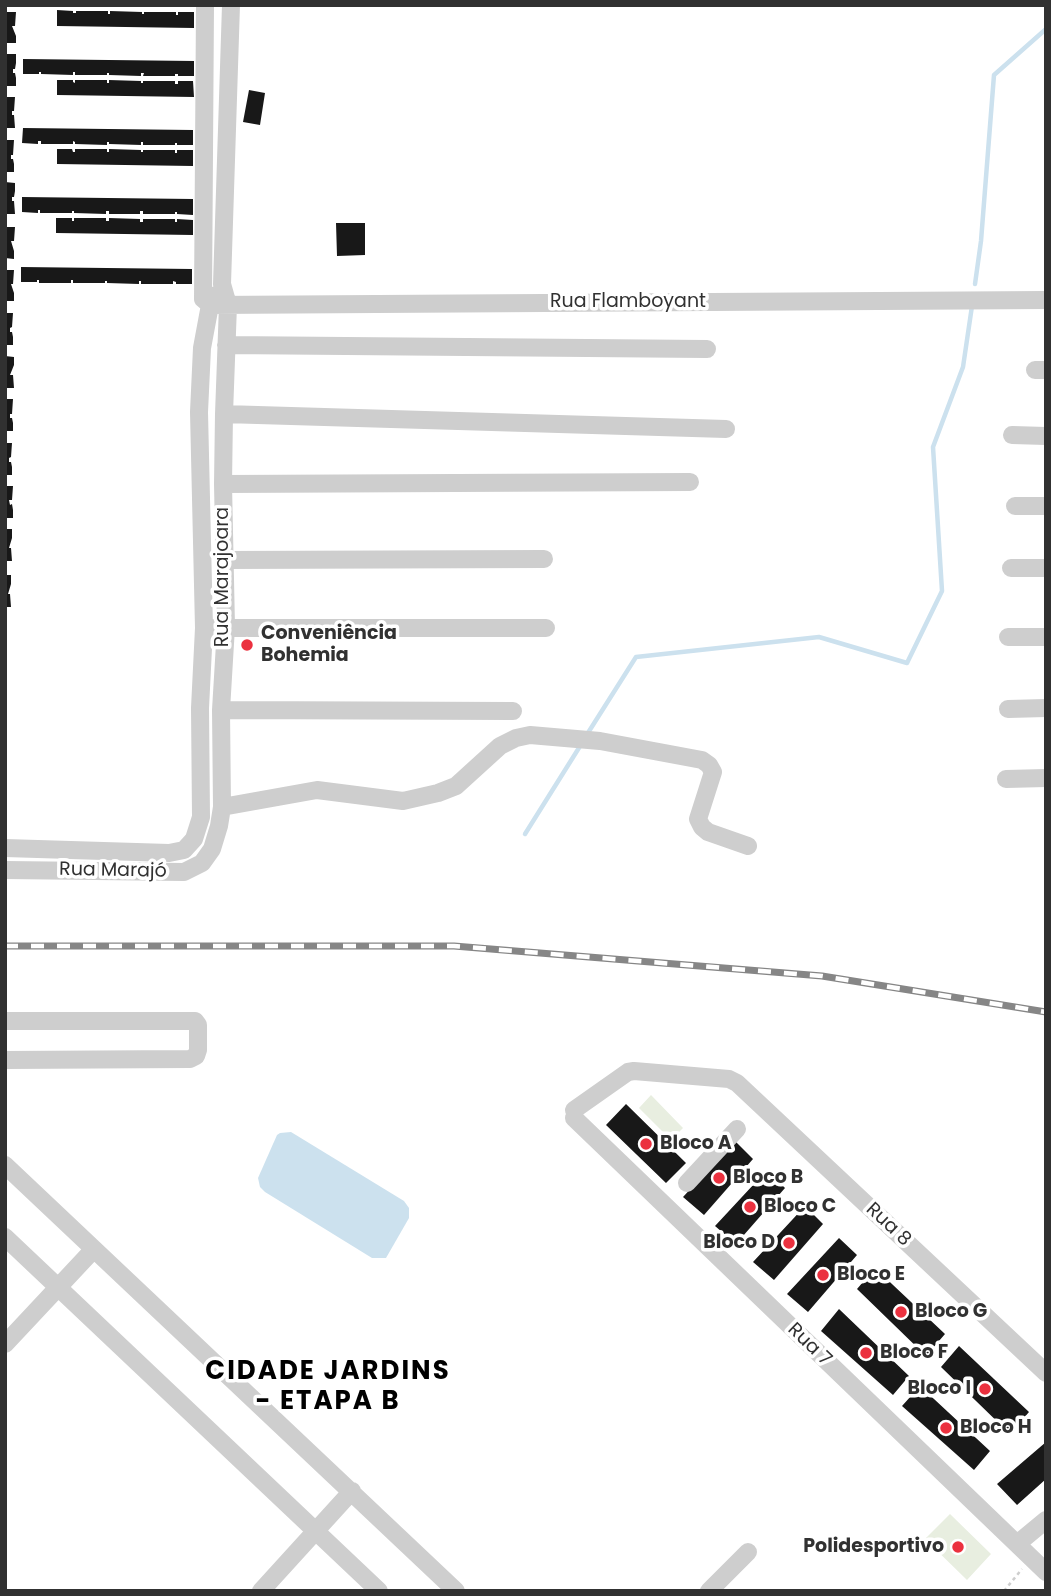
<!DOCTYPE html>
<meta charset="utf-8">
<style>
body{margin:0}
#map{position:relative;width:1051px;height:1596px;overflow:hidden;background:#fff;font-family:Poppins,sans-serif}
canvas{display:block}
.frame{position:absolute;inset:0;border:7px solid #313131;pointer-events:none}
</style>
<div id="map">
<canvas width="1051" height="1596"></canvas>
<div class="frame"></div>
</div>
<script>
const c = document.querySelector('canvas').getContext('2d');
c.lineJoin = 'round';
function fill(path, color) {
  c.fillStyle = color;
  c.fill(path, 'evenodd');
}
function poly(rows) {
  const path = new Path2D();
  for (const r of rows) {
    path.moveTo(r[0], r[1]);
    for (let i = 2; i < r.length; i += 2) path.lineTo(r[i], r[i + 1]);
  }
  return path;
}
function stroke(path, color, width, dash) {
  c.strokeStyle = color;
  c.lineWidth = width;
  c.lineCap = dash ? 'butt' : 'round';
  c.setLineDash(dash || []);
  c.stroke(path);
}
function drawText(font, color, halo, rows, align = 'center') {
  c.font = font + ' Poppins,sans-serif';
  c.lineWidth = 7;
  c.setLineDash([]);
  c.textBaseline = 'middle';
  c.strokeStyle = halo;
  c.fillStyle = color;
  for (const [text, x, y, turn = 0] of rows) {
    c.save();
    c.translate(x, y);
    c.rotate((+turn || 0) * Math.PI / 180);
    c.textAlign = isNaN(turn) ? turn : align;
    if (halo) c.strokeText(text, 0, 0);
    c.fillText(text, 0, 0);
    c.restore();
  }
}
fill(poly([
 [651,1095,683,1128,671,1140,639,1108],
 [950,1514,991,1554,967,1580,925,1539]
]), '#e8eee0');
fill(poly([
 [291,1132,404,1201,409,1208,409,1218,386,1258,372,1258,265,1192,260,1187,258,1178,277,1135,280,1133]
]), '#cce1ee');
stroke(poly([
 [975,284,981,241,994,75,1046,29],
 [586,736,636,657,819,637,907,663,942,591,933,447,963,367,972,306],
 [525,834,582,743]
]), '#cce1ee', 4.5);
fill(poly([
 [57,10,73,11,73,13,76,13,76,11,108,11,108,14,110,14,110,11,142,12,142,14,144,14,144,12,176,12,176,15,178,15,178,12,194,12,194,28,57,26],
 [5,12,16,12,15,26,12,26,16,36,16,43,5,43],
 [5,54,16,54,16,63,15,69,13,69,13,73,15,73,16,78,16,86,5,86],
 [23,59,194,61,194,76,178,76,178,74,175,74,175,76,143,76,144,73,141,73,141,76,109,75,109,73,107,73,107,75,75,75,75,72,73,72,73,75,41,74,41,72,39,72,39,74,23,74],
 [57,80,73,80,73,82,75,83,75,80,107,80,107,83,109,83,109,80,141,81,141,83,143,83,143,81,175,81,175,84,178,84,178,81,193,81,194,97,57,95],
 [249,90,265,93,260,125,243,122],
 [5,97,15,97,14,111,12,111,12,115,14,115,15,128,5,128],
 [23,128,193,130,193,145,177,145,177,143,175,143,175,145,143,145,143,142,141,142,141,145,109,144,109,142,107,142,107,145,75,144,75,142,73,141,73,144,41,144,41,141,38,141,38,144,22,143],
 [5,140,14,140,13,155,11,155,11,159,13,159,14,164,14,172,5,172],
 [57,149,72,149,73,152,75,152,75,149,107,149,107,152,109,152,109,149,141,150,141,152,143,152,143,150,175,150,175,153,177,153,177,150,193,150,193,166,57,164],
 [5,182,15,183,15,191,14,197,12,197,12,201,14,201,15,214,5,214],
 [22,197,193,199,193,215,177,214,177,212,175,212,175,214,143,214,143,211,140,211,140,214,109,214,109,211,106,211,106,214,74,213,74,211,72,211,72,213,40,213,40,210,38,210,38,213,22,212],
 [56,218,72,218,72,221,74,221,74,218,106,218,106,221,109,221,109,218,140,219,140,222,143,222,143,219,175,219,175,222,177,222,177,219,193,220,193,235,56,233],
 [336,223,365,223,365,255,337,256],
 [5,227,15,227,14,241,11,241,14,251,14,259,5,258],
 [21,267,192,269,192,284,176,284,176,282,173,281,173,284,141,284,141,281,139,281,139,284,107,283,107,281,105,281,105,283,73,283,73,280,71,280,71,283,39,283,39,280,37,280,37,282,21,282],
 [5,270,14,270,13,284,11,284,14,293,14,301,5,301],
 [5,313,13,313,12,327,10,328,10,332,12,332,13,337,13,345,5,345],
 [5,356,14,357,14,365,10,375,13,375,14,388,5,388],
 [5,399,13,399,12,414,10,414,10,418,12,418,13,423,13,431,5,431],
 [5,443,12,443,11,457,9,458,9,462,11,462,12,467,12,475,5,475],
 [5,486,13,486,12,500,9,500,10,505,12,504,13,510,13,518,5,518],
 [5,529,12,529,12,538,9,548,11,548,12,561,5,561],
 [5,575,11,575,11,584,8,594,10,594,11,607,5,607],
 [626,1104,686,1163,666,1183,606,1125],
 [735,1141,753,1159,704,1215,683,1197],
 [767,1170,785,1188,736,1244,715,1226],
 [805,1206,823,1224,774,1280,753,1262],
 [839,1238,857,1255,808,1312,787,1294],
 [875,1268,945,1334,926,1356,857,1289],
 [839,1309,909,1376,893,1395,821,1331],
 [959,1346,1029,1412,1010,1434,941,1367],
 [920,1386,990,1451,974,1470,902,1406],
 [1046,1442,1046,1479,1017,1505,997,1484]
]), '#181818');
stroke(poly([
 [1004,1591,1022,1569]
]), '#cecece', 2.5, [3.5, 3.5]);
stroke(poly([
 [205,5,203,299,210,305],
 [210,305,1046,300],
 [226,345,707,349],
 [1035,370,1046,370],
 [224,414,726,429],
 [1012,435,1046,436],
 [223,484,690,482],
 [1015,506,1046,506],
 [224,560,544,559],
 [1011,568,1046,568],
 [214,628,546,628],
 [1008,637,1046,637],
 [1008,709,1046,708],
 [221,710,513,711],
 [1006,779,1046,778],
 [222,807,317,790,403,801,438,793,456,786,500,746,516,738,530,735,600,741,702,760,709,765,713,772,698,819,702,827,708,832,748,846],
 [5,848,169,853,184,850,194,839,201,817,200,708,204,628,199,412,202,348,210,305,216,295],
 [5,870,184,872,202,863,212,849,219,826,222,807,221,710,226,627,223,484,224,414,228,305,222,284,231,5],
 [5,1021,195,1021,198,1025,198,1050,196,1056,190,1059,5,1060],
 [574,1110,628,1072,634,1071,729,1079,737,1083,1046,1373],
 [574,1118,1046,1572],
 [5,1165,456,1591],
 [687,1183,737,1129],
 [5,1237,379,1591],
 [5,1344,94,1249],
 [1017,1544,1046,1520],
 [261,1591,352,1491],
 [709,1591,748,1552]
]), '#cecece', 18);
const rail = poly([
 [5,946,454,946,822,976,1046,1012]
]);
stroke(rail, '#868686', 7);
stroke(rail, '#fff', 4.5, [13]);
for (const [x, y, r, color] of [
 [247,645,7,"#eb313f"],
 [646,1144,7,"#eb313f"],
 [719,1178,7,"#eb313f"],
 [750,1207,7,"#eb313f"],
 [789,1243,7,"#eb313f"],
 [823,1275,7,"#eb313f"],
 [901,1312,7,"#eb313f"],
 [866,1353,7,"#eb313f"],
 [985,1389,7,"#eb313f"],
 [946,1428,7,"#eb313f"],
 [958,1547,7,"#eb313f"]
]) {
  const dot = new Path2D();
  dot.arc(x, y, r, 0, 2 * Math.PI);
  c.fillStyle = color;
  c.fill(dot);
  stroke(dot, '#fff', 2.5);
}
drawText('19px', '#313131', '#fff', [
 ["Rua Flamboyant",628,302],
 ["Rua Marajoara",223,577,-90],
 ["Rua Marajó",113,871,1],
 ["Rua 8",888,1225,43],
 ["Rua 7",809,1345,44]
]);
drawText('bold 19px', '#313131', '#fff', [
 ["Conveniência",261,634],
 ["Bohemia",261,656],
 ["Bloco A",660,1144],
 ["Bloco B",733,1178],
 ["Bloco C",764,1207],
 ["Bloco D",775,1243,"right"],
 ["Bloco E",837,1275],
 ["Bloco G",915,1312],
 ["Bloco F",880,1353],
 ["Bloco I",971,1389,"right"],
 ["Bloco H",960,1428],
 ["Polidesportivo",944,1547,"right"]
], 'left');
c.letterSpacing = '2px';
drawText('bold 26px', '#000', '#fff', [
 ["CIDADE JARDINS",328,1372],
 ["- ETAPA B",328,1402]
]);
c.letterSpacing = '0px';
</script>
